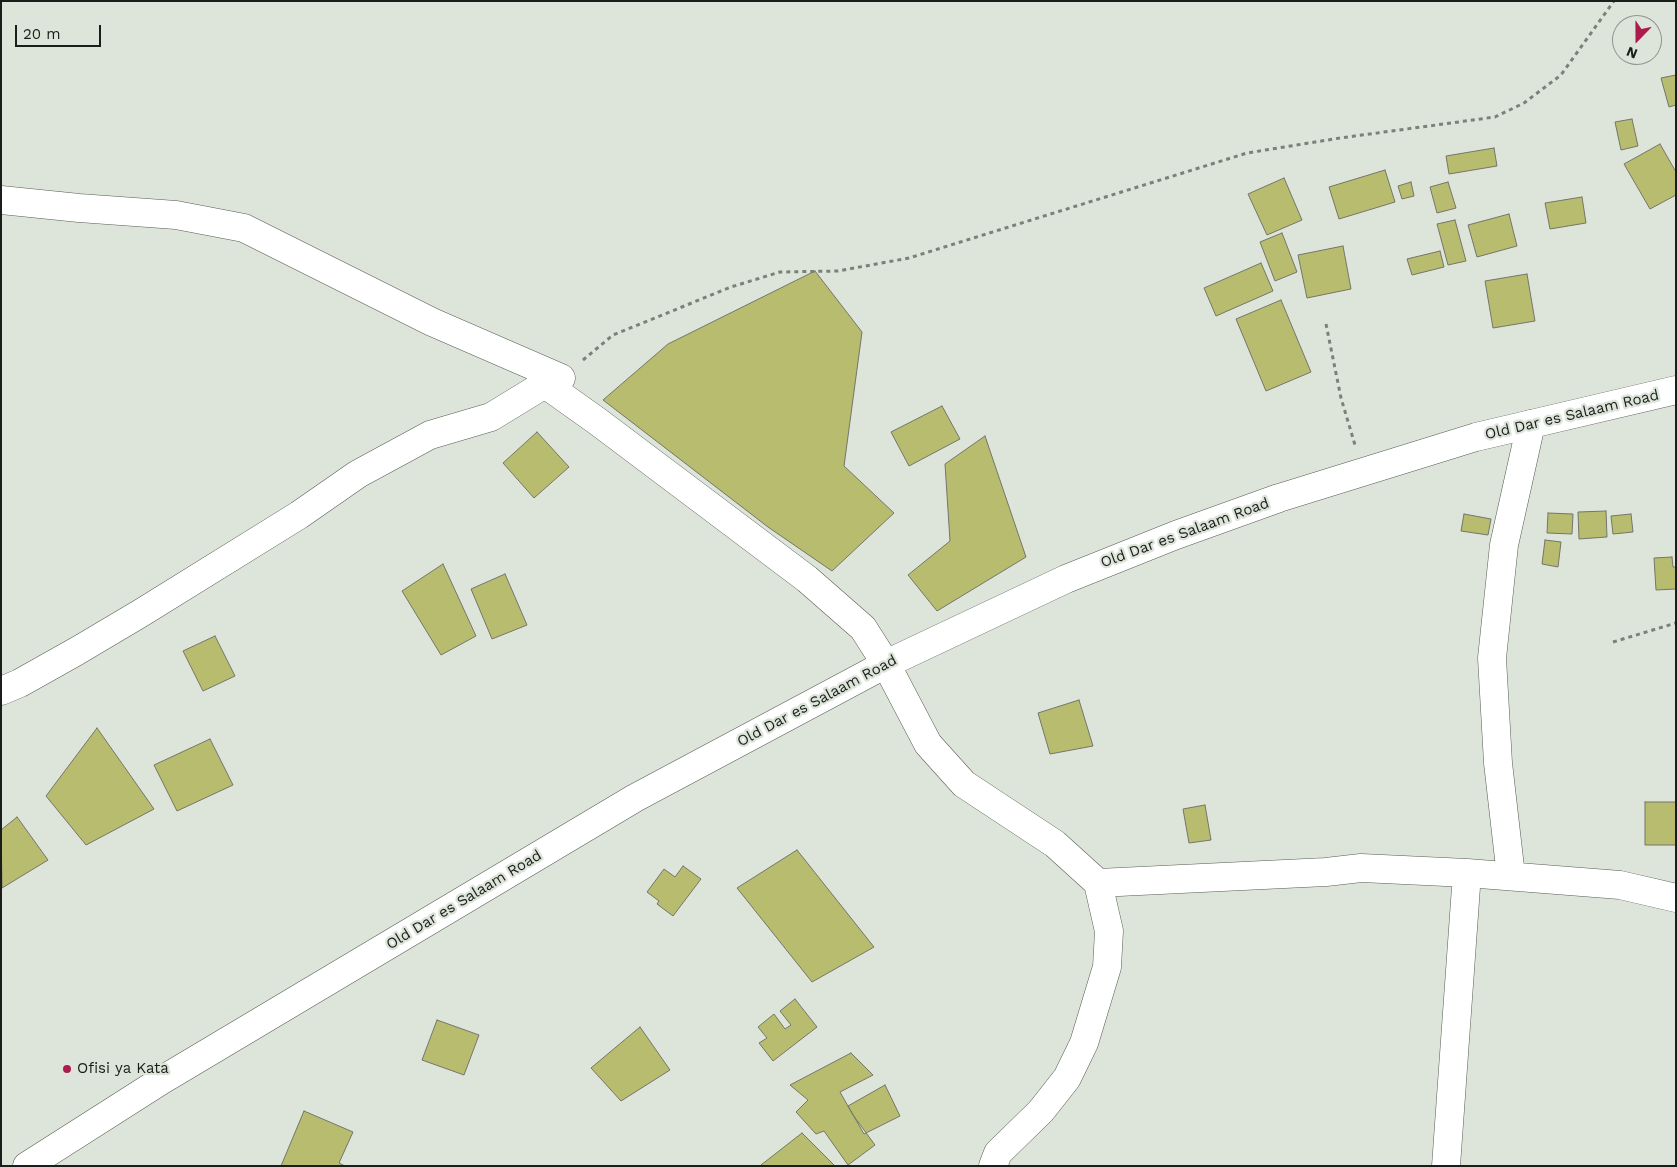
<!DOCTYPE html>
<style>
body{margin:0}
#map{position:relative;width:1677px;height:1167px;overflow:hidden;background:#dde5da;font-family:"Work Sans",sans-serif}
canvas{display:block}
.frame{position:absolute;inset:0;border:2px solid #1b1d1a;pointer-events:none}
.north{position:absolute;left:1612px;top:15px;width:50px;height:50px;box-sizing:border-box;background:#dde5da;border:1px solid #8f958d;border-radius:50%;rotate:202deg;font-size:14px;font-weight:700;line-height:20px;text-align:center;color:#1b1d1a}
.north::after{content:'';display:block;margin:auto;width:18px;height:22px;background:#ad1b4e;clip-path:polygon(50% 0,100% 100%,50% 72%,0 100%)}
.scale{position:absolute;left:15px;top:25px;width:86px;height:22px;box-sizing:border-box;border:2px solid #1b1d1a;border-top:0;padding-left:6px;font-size:15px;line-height:18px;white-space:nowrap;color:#1b1d1a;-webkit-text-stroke:4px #dde5da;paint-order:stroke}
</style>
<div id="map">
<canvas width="1677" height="1167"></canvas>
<div class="frame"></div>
<div class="north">N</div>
<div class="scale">20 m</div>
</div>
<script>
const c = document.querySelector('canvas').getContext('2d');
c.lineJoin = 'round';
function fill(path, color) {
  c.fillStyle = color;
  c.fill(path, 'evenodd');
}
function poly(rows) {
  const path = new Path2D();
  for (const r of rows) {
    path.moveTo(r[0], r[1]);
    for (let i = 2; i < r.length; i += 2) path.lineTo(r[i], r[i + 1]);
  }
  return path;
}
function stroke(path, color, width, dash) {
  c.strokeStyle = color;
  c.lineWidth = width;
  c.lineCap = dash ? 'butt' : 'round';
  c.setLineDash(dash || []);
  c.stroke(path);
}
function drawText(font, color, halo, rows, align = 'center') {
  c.font = font + ' "Work Sans",sans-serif';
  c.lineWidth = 4.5;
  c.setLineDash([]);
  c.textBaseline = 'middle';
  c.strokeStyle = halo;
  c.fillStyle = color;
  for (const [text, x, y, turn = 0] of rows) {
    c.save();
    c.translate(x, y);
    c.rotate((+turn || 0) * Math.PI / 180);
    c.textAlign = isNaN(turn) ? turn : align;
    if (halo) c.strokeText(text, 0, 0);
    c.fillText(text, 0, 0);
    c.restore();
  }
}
const building = poly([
 [1676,75,1676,105,1669,107,1661,78,1676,75],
 [1632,119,1638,146,1621,150,1615,122,1632,119],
 [1660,144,1676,172,1676,195,1650,209,1624,164,1660,144],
 [1494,148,1497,166,1449,174,1446,156,1494,148],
 [1385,170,1395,202,1339,219,1329,187,1385,170],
 [1284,178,1302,220,1267,235,1248,194,1284,178],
 [1411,182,1414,196,1402,199,1398,186,1411,182],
 [1448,182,1456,208,1437,213,1430,187,1448,182],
 [1582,197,1586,223,1550,229,1545,203,1582,197],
 [1509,214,1517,246,1477,257,1468,225,1509,214],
 [1455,220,1466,261,1448,265,1437,224,1455,220],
 [1282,233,1297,272,1275,281,1260,242,1282,233],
 [1343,246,1351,289,1307,298,1298,255,1343,246],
 [1440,251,1444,267,1412,275,1407,259,1440,251],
 [1261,263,1273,291,1216,316,1204,288,1261,263],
 [815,271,862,332,844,466,894,513,832,571,768,527,603,400,668,344,815,271],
 [1527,274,1535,321,1493,328,1485,281,1527,274],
 [1281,300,1311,372,1266,391,1236,319,1281,300],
 [942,406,960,439,909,466,891,432,942,406],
 [537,432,569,467,534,498,503,463,537,432],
 [985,436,1026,557,937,611,908,575,950,541,945,464,985,436],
 [1606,511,1607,537,1579,539,1578,512,1606,511],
 [1548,513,1573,514,1572,534,1547,533,1548,513],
 [1464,514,1491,519,1488,535,1461,531,1464,514],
 [1631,514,1633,532,1613,534,1611,516,1631,514],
 [1545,540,1561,542,1558,567,1542,564,1545,540],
 [1672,557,1673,567,1676,567,1676,589,1656,590,1654,558,1672,557],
 [443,564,476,636,441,655,402,591,443,564],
 [505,574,527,625,492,639,471,589,505,574],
 [215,636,235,676,203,691,183,651,215,636],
 [1079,700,1093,746,1050,754,1038,713,1079,700],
 [97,728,154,809,86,845,46,796,97,728],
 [210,739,233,785,177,811,154,765,210,739],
 [1645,802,1676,802,1676,845,1645,845,1645,802],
 [1205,805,1211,840,1189,843,1183,809,1205,805],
 [17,817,48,860,2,888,1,830,17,817],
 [797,850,874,947,812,982,737,888,797,850],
 [683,866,701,879,673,916,657,904,659,901,647,892,664,869,675,877,683,866],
 [795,999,817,1027,773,1061,759,1043,767,1038,758,1027,774,1014,785,1029,791,1025,780,1011,795,999],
 [437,1020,479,1035,464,1075,422,1060,437,1020],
 [640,1027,670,1070,621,1101,591,1068,640,1027],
 [851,1053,873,1075,840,1092,853,1115,875,1145,848,1165,824,1131,816,1134,796,1112,808,1100,790,1085,851,1053],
 [885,1085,900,1116,864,1134,848,1106,885,1085],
 [304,1111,353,1132,339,1163,345,1166,281,1166,304,1111],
 [802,1133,835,1166,762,1166,761,1165,802,1133]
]);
fill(building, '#b7bc6f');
stroke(building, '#747569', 1);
const minor = poly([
 [1,200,79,208,176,215,244,228,432,322,561,378,545,384,597,421,807,579,863,628,886,664,928,744,964,784,1055,844,1098,883,1326,872,1361,868,1467,873,1620,885,1676,898],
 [1,691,20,683,77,651,141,613,299,515,358,474,430,435,491,417,545,384],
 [1511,876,1498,763,1492,658,1504,545,1531,424],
 [993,1166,998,1153,1041,1111,1067,1078,1084,1043,1107,967,1109,931,1098,883],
 [1446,1166,1467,873]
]);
const tertiary = poly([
 [27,1166,162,1080,635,798,886,664,1066,579,1176,535,1279,498,1476,437,1676,390]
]);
stroke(minor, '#565d53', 29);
stroke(tertiary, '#565d53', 29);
stroke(poly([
 [1326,324,1341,398,1355,445],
 [583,360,613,335,731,287,780,272,838,271,909,258,1247,153,1340,138,1495,117,1524,103,1561,75,1614,1],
 [1613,642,1676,623]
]), '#7b8079', 3, [4, 4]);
stroke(minor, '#fff', 28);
stroke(tertiary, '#fff', 28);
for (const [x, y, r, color] of [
 [67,1069,5,"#ad1b4e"]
]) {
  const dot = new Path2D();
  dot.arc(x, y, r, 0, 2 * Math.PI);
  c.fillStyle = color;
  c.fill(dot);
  stroke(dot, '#dde5da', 2);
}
drawText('15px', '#1b1d1a', '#dde5da', [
 ["Old Dar es Salaam Road",1572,415,-13],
 ["Old Dar es Salaam Road",1185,533,-20],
 ["Old Dar es Salaam Road",817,701,-28],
 ["Old Dar es Salaam Road",464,900,-31]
]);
drawText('15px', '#1b1d1a', '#dde5da', [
 ["Ofisi ya Kata",77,1069]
], 'left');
</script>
